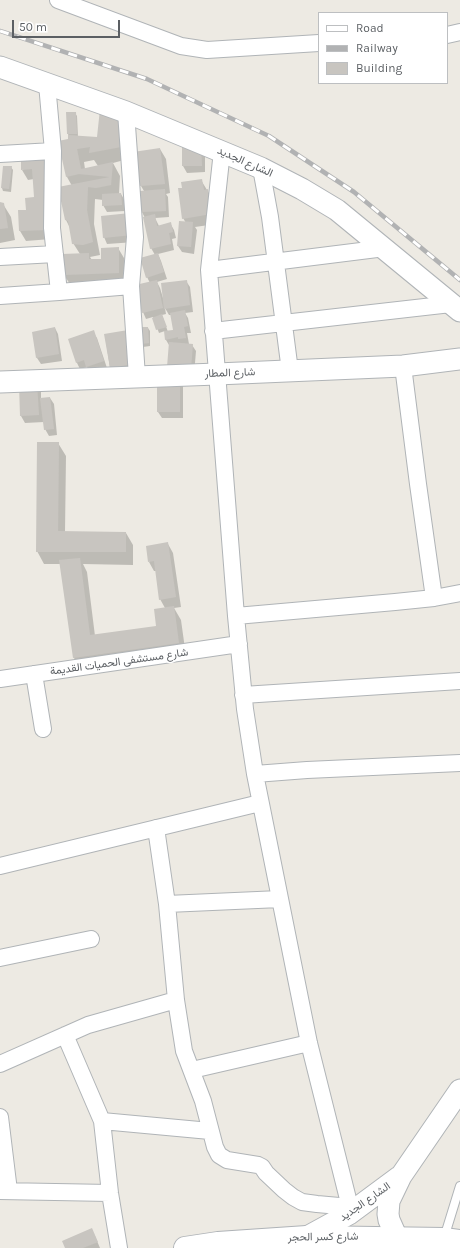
<!DOCTYPE html>
<meta charset="utf-8">
<style>
body{margin:0}
#map{position:relative;width:460px;height:1248px;overflow:hidden;background:#edeae3;font-family:Karla,sans-serif}
canvas{display:block}
.legend{position:absolute;left:318px;top:12px;width:130px;height:72px;box-sizing:border-box;background:#fff;border:1px solid #bdbfc1;margin:0;padding:5px 7px;list-style:none;font-size:12px;color:#5b5f63}
.legend li{display:flex;align-items:center;gap:8px;height:20px}
.legend b{width:20px;border:1px solid #bdbfc1}
.scale{position:absolute;left:12px;top:20px;width:108px;height:18px;box-sizing:border-box;border:2px solid #5b5f63;border-top:0;padding-left:5px;font-size:12px;line-height:14px;white-space:nowrap;color:#5b5f63;-webkit-text-stroke:3px #fff;paint-order:stroke}
</style>
<div id="map">
<canvas width="460" height="1248"></canvas>
<ul class="legend">
<li><b style="height:5px;background:#fff"></b>Road</li>
<li><b style="height:5px;background:#b1b2b3"></b>Railway</li>
<li><b style="height:11px;background:#c8c5c0"></b>Building</li>
</ul>
<div class="scale">50 m</div>
</div>
<script>
const c = document.querySelector('canvas').getContext('2d');
c.lineJoin = 'round';
function fill(path, color) {
  c.fillStyle = color;
  c.fill(path, 'evenodd');
}
function poly(rows) {
  const path = new Path2D();
  for (const r of rows) {
    path.moveTo(r[0], r[1]);
    for (let i = 2; i < r.length; i += 2) path.lineTo(r[i], r[i + 1]);
  }
  return path;
}
function stroke(path, color, width, dash) {
  c.strokeStyle = color;
  c.lineWidth = width;
  c.lineCap = dash ? 'butt' : 'round';
  c.setLineDash(dash || []);
  c.stroke(path);
}
function drawText(font, color, halo, rows, align = 'center') {
  c.font = font + ' Karla,Vazirmatn,sans-serif';
  c.lineWidth = 3;
  c.setLineDash([]);
  c.textBaseline = 'middle';
  c.strokeStyle = halo;
  c.fillStyle = color;
  for (const [text, x, y, turn = 0] of rows) {
    c.save();
    c.translate(x, y);
    c.rotate((+turn || 0) * Math.PI / 180);
    c.textAlign = isNaN(turn) ? turn : align;
    if (halo) c.strokeText(text, 0, 0);
    c.fillText(text, 0, 0);
    c.restore();
  }
}
fill(poly([
 [101,110,128,159,113,163,120,176,119,194,121,194,125,201,125,211,107,212,103,205,103,200,95,199,94,224,100,255,90,257,92,260,102,260,118,248,124,258,124,282,70,284,64,275,80,254,73,243,70,228,66,220,72,186,67,177,70,140,68,134,75,113,77,116,78,137,98,138],
 [94,160,98,166,85,169,84,162],
 [183,147,205,153,205,172,187,173,183,166],
 [160,149,166,159,170,193,166,194,168,197,169,217,155,218,159,226,170,223,174,230,176,238,172,239,174,250,158,254,161,261,167,279,157,282,160,288,163,298,186,281,190,287,193,312,185,313,188,318,191,333,187,333,189,344,192,345,196,351,194,375,169,345,166,340,165,331,159,333,153,317,146,319,143,312,150,283,147,277,155,255,151,248,145,218,142,212,144,191,141,186,140,180],
 [165,308,169,315,172,315,174,330,168,332,162,315,166,314],
 [49,156,51,239,26,241,20,231,19,211,27,211,35,198,34,179,28,180,22,170],
 [4,167,11,167,13,170,11,192,3,191,2,188],
 [201,180,213,200,216,224,195,227,197,230,194,254,182,252,178,246,186,223,183,218,184,188],
 [0,203,3,204,11,217,15,240,0,243],
 [129,214,135,242,107,244,104,237],
 [55,328,58,334,62,361,41,364,37,358,34,333],
 [148,328,150,331,150,346,143,347,141,344],
 [93,332,97,338,107,368,91,373,87,367,80,369,77,363,69,340],
 [105,335,137,370,110,368],
 [179,380,183,386,183,418,162,418,158,412],
 [20,385,41,391,41,399,50,398,54,404,57,435,49,436,45,429,44,422,25,423,21,416],
 [58,443,66,456,65,532,126,533,133,545,133,565,83,564,87,572,95,636,157,627,165,608,160,599,156,571,154,571,149,562,168,544,173,553,181,607,174,608,181,620,186,656,81,670,74,658,61,564,44,564,37,551],
 [95,1236,100,1248,66,1248]
]), '#0003');
fill(poly([
 [100,109,123,111,121,147,89,153,90,147,77,149,81,169,113,162,111,185,96,188,88,187,87,210,93,242,83,245,72,244,68,221,65,220,58,187,110,177,79,174,66,177,58,141,68,139,68,135,97,137],
 [66,112,76,112,77,134,67,134],
 [182,146,201,146,202,166,182,166],
 [160,148,165,184,140,186,133,152],
 [49,155,51,188,44,189,46,230,19,231,18,210,26,210,25,198,34,197,32,169,21,170,21,157],
 [3,166,12,166,9,189,1,188],
 [202,179,204,190,208,189,211,214,182,219,178,188,182,188,181,182],
 [165,189,166,211,141,212,140,191],
 [121,193,122,205,102,206,102,194],
 [0,202,4,203,8,228,0,229],
 [130,213,132,235,103,238,101,216],
 [155,214,157,226,171,222,173,232,169,233,171,244,150,249,143,217],
 [179,221,193,222,191,247,177,246],
 [119,247,119,273,63,275,62,254,89,253,89,259,101,259,101,248],
 [158,253,164,272,146,278,140,258],
 [157,280,163,308,142,313,135,285],
 [187,280,190,305,164,309,161,283],
 [185,310,188,326,184,327,186,338,178,339,178,337,165,340,164,331,173,330,170,313],
 [162,314,167,327,156,330,152,318],
 [55,327,59,354,36,358,32,332],
 [139,327,148,327,149,343,140,344],
 [94,330,104,361,86,367,84,360,76,363,68,339],
 [128,330,134,364,110,368,104,334],
 [169,342,193,344,191,368,167,367],
 [157,379,180,379,180,412,157,412],
 [37,383,39,415,20,416,19,384],
 [50,397,54,429,44,430,40,398],
 [37,442,59,442,58,531,126,532,126,552,36,552],
 [168,542,176,597,159,600,154,561,148,562,146,546],
 [80,558,90,635,156,626,154,609,174,606,179,643,73,658,59,560],
 [92,1228,98,1242,83,1248,65,1248,62,1241]
]), '#c8c5c0');
const service = poly([
 [444,1238,460,1186]
]);
const minor = poly([
 [58,0,181,46,207,50,319,43],
 [447,35,460,32],
 [126,112,135,237,131,286,137,377],
 [222,151,209,270,236,616,245,709,255,774,309,1043,350,1207,360,1207],
 [0,154,53,151],
 [261,168,270,217,290,371],
 [0,257,55,254],
 [209,270,385,248],
 [59,292,131,286],
 [0,296,59,292,52,228,53,151,47,84],
 [213,331,451,304],
 [403,366,418,484,434,598],
 [236,616,395,602,434,598,460,593],
 [34,674,43,729],
 [0,679,239,644],
 [243,695,460,681],
 [255,774,307,770,460,763],
 [156,828,167,904,176,1000,184,1051,203,1101,215,1147,219,1155,227,1160,258,1165,262,1167,266,1173,284,1190,293,1197,302,1202,317,1204,350,1207],
 [0,866,260,803],
 [167,904,280,899],
 [0,958,91,939],
 [65,1035,102,1121,110,1193,119,1248],
 [0,1064,88,1025,176,1000],
 [192,1070,309,1043],
 [0,1117,9,1191],
 [102,1121,210,1131],
 [0,1191,110,1193]
]);
const tertiary = poly([
 [0,67,126,112,261,168,302,189,337,210,460,311],
 [0,382,217,374,403,366,460,359],
 [307,1237,349,1214,399,1177],
 [397,1238,389,1220,388,1214,389,1201,401,1176,460,1090]
]);
const secondary = poly([
 [185,1248,218,1243,307,1237,444,1239,460,1241]
]);
stroke(service, '#b0b4b7', 10);
stroke(minor, '#b0b4b7', 18);
stroke(tertiary, '#b0b4b7', 23);
stroke(secondary, '#afb3b7', 24);
stroke(service, '#fff', 8);
stroke(minor, '#fff', 16);
stroke(tertiary, '#fff', 21);
stroke(secondary, '#fff', 22);
const rail = poly([
 [0,31,147,79,269,136,354,192,460,280]
]);
stroke(rail, '#b1b2b3', 4.5);
stroke(rail, '#fff', 3, [9]);
drawText('11px', '#5b5f63', '#fff', [
 ["الشارع الجديد",245,162,24],
 ["شارع المطار",230,373,-2],
 ["شارع مستشفى الحميات القديمة",119,662,-8],
 ["الشارع الجديد",365,1202,-35],
 ["شارع كسر الحجر",323,1237,-1]
]);
</script>
